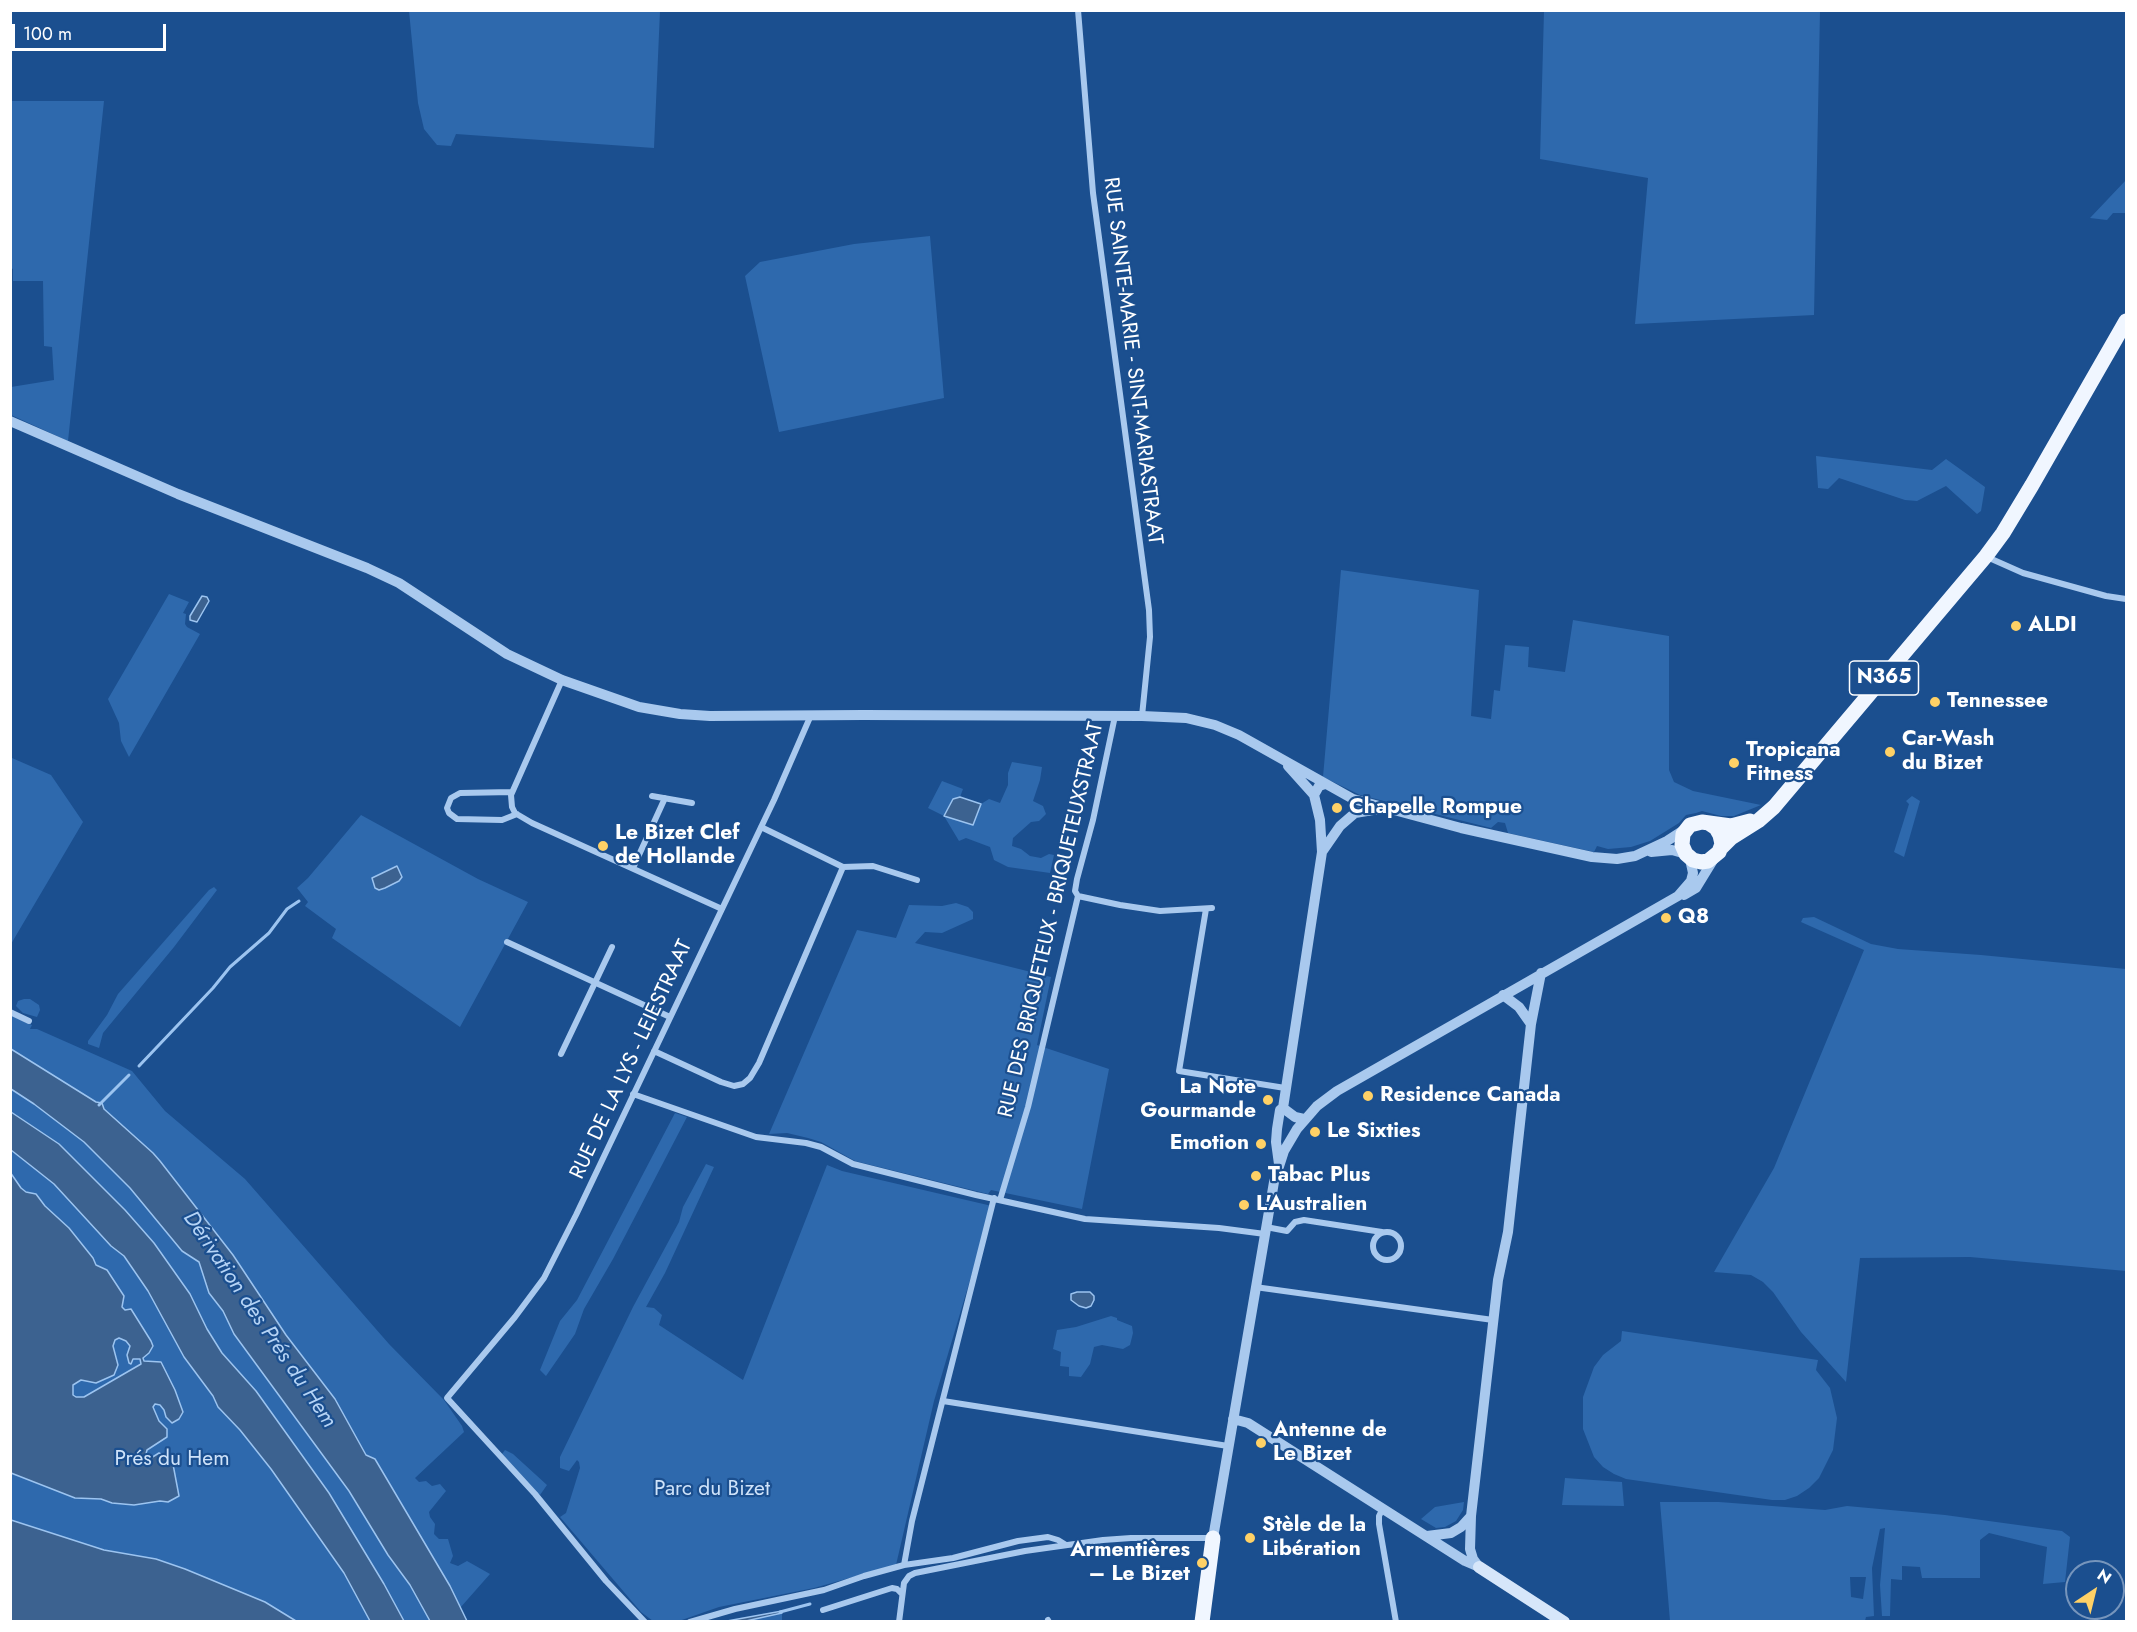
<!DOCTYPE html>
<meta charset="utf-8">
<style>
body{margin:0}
#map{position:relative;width:2137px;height:1632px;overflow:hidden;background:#1b4f8f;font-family:Jost,sans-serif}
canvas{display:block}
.frame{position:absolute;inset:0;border:12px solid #fff;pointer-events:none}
.north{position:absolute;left:2065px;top:1560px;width:60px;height:60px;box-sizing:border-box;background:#1b4f8f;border:2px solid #7695bc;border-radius:50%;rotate:35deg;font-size:16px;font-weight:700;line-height:24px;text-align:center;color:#fff}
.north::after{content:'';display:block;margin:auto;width:21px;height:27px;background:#ffd166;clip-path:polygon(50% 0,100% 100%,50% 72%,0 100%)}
.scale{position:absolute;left:12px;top:24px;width:154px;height:27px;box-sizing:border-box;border:3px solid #fff;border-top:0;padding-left:8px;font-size:18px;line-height:21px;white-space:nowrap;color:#fff;-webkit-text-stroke:4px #1b4f8f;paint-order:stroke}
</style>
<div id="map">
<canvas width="2137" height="1632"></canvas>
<div class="frame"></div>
<div class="north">N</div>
<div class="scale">100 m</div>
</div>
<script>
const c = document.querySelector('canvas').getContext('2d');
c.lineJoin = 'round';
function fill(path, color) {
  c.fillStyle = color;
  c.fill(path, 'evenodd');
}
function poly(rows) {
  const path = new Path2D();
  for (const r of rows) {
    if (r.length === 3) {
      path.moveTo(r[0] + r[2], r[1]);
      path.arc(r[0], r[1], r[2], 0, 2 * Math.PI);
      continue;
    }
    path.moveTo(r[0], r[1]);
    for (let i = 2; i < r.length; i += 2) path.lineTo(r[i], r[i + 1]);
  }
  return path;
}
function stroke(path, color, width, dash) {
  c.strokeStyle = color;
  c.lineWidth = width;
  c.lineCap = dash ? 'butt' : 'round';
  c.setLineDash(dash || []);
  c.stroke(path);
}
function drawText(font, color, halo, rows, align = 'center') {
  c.font = font + ' Jost,sans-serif';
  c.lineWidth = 4.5;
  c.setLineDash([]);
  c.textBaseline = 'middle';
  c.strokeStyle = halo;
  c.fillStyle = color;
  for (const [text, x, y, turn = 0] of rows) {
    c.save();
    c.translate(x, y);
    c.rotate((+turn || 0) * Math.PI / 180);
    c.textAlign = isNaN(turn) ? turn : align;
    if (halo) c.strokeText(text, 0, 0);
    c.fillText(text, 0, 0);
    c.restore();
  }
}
fill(poly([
 [409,11,660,11,654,148,456,134,451,146,437,145,424,129,418,103],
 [1544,11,1820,11,1814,315,1635,324,1648,178,1540,159],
 [11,101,104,101,68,441,11,415,11,387,54,380,52,347,44,346,43,281,13,281,13,269,11,268],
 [2126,180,2126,213,2113,213,2107,220,2090,218],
 [930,236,944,398,779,432,745,276,760,262,854,244],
 [1816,456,1932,470,1946,459,1985,487,1981,511,1977,514,1946,486,1917,501,1905,500,1839,478,1828,489,1818,488],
 [1341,570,1479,590,1471,716,1491,719,1494,690,1500,691,1505,645,1529,647,1528,667,1565,672,1573,620,1669,636,1669,770,1674,782,1693,791,1761,805,1734,816,1721,816,1702,811,1696,813,1686,815,1679,823,1650,841,1631,847,1608,849,1597,846,1594,852,1508,833,1505,823,1498,822,1491,828,1360,795,1323,777],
 [169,594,189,602,183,613,186,614,185,624,187,627,200,634,129,757,121,741,119,723,108,699],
 [12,758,51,775,83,822,11,944],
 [1012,762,1042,767,1040,780,1033,801,1043,806,1046,814,1039,821,1031,822,1013,838,1012,846,1021,849,1030,856,1041,858,1049,854,1054,855,1050,873,1008,867,994,860,990,847,966,838,959,841,944,816,928,808,942,781,963,789,960,797,953,799,973,825,981,804,989,799,1000,803,1008,785,1008,773],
 [1912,796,1920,801,1904,857,1894,852,1909,804,1906,801],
 [361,815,478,879,528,902,460,1027,332,938,336,929,305,906,308,902,297,888,308,878],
 [214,887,217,890,174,947,103,1033,99,1048,88,1044,88,1041,107,1015,118,994,209,890],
 [956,903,968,907,973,912,973,919,942,933,925,932,915,943,1051,977,1037,1045,1109,1069,1082,1209,991,1190,988,1194,855,1161,821,1142,808,1138,787,1133,769,1134,857,930,896,938,909,905,942,906],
 [1814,917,1871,944,1898,949,1981,955,2126,969,2126,1271,1970,1257,1860,1258,1846,1382,1801,1332,1773,1292,1763,1282,1751,1275,1714,1272,1774,1168,1864,950,1801,922,1803,918],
 [24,999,30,999,39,1005,40,1010,37,1017,23,1013,16,1006,18,1001],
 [10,1015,32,1025,30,1029,37,1029,132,1071,165,1111,245,1179,389,1344,444,1400,462,1426,464,1432,415,1478,419,1482,426,1481,432,1486,440,1484,446,1491,429,1512,430,1517,435,1524,434,1534,439,1539,448,1539,453,1556,450,1563,458,1566,467,1561,490,1574,460,1608,450,1586,375,1459,366,1455,335,1399,287,1338,462,1621,11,1621],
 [675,1113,687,1117,613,1259,584,1309,575,1334,546,1376,540,1370,560,1321,577,1300],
 [706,1164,714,1167,665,1273,646,1307,654,1308,662,1315,659,1325,743,1380,827,1165,842,1171,992,1206,934,1401,896,1565,814,1588,719,1607,679,1621,653,1621,641,1612,560,1517,566,1513,580,1468,579,1462,577,1460,569,1471,560,1468,560,1457,633,1307,679,1222,683,1207],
 [1111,1316,1117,1318,1117,1320,1132,1326,1133,1333,1130,1345,1123,1349,1102,1345,1094,1347,1090,1364,1081,1377,1069,1376,1069,1367,1060,1366,1061,1352,1053,1349,1057,1330,1076,1327],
 [1622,1331,1818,1360,1816,1370,1830,1388,1837,1418,1833,1450,1819,1478,1809,1488,1797,1496,1785,1500,1772,1500,1626,1479,1614,1474,1603,1467,1594,1457,1583,1429,1583,1397,1594,1367,1603,1355,1621,1341],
 [505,1450,513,1454,547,1485,540,1495,529,1487,502,1454],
 [1565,1478,1622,1482,1624,1506,1562,1505],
 [1464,1502,1463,1510,1456,1521,1445,1527,1436,1528,1421,1519,1435,1507],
 [1660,1502,1719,1502,1825,1510,1847,1506,1945,1515,2062,1531,2070,1537,2065,1582,2043,1584,2047,1547,1989,1533,1980,1540,1980,1578,1922,1578,1920,1567,1902,1566,1902,1580,1891,1579,1890,1616,1882,1616,1880,1585,1885,1528,1880,1529,1872,1568,1874,1616,1866,1617,1865,1621,1670,1621],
 [1850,1577,1866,1577,1863,1599,1851,1597],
 [782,1613,782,1621,746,1621]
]), '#2e69ad');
const water = poly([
 [202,596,207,597,209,601,197,622,190,620,190,616,202,596],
 [960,797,981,804,973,825,944,816,953,799,960,797],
 [397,866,402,877,399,881,385,888,379,890,375,888,372,878,397,866],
 [11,1049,96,1102,102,1103,104,1109,153,1153,160,1161,233,1255,286,1335,335,1399,366,1455,375,1459,450,1586,467,1621,430,1621,410,1585,388,1555,349,1491,234,1334,223,1311,209,1293,199,1262,182,1251,130,1188,84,1142,34,1104,11,1089,11,1049],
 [11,1112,59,1144,125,1210,154,1243,190,1294,207,1329,222,1353,256,1391,329,1493,384,1584,404,1621,370,1621,344,1573,271,1469,240,1430,218,1407,213,1396,184,1357,148,1291,124,1256,111,1246,54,1184,11,1150,11,1112],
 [10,1172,21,1188,26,1192,36,1194,45,1206,69,1228,93,1258,96,1265,107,1270,124,1296,122,1307,125,1310,131,1309,151,1341,153,1346,149,1353,143,1358,144,1361,161,1362,175,1390,183,1412,179,1419,172,1423,166,1417,164,1410,160,1405,155,1404,153,1407,159,1421,167,1429,167,1437,147,1450,146,1454,151,1458,159,1453,172,1459,179,1496,168,1502,160,1501,134,1505,112,1503,101,1499,75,1498,11,1473,10,1172],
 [119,1338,126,1341,130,1346,127,1355,129,1363,131,1364,133,1359,140,1359,141,1364,84,1397,76,1397,73,1395,73,1385,81,1380,96,1383,114,1375,118,1365,113,1346,115,1340,119,1338],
 [1077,1292,1090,1292,1094,1296,1094,1300,1091,1306,1086,1308,1079,1306,1071,1300,1071,1294,1077,1292],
 [11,1520,104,1550,156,1559,185,1569,265,1602,296,1621,11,1621,11,1520],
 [782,1611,782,1613,746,1621,727,1621,782,1611]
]);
fill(water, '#3c6290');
stroke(water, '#9cc4f0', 1.5);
stroke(poly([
 [139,1066,213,988,230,967,269,933,287,909,299,901],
 [99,1105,129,1075],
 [780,1612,810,1604]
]), '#9cc4f0', 3);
stroke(poly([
 [1078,10,1093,193,1149,610,1150,637,1142,716],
 [1987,557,2023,573,2106,596,2126,599],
 [562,680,511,795,512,807,515,813,532,823,722,909],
 [512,792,460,793,451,798,447,808,449,813,457,819,502,820,517,814],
 [652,796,692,803],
 [761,827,843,867],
 [633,868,665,798],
 [1078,896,1120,905,1160,911,1212,908],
 [1206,909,1179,1071,1285,1088],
 [507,942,670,1017],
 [10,1012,29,1021],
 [654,1051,721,1082,734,1086,743,1084,750,1078,759,1063,843,867,873,866,917,880],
 [561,1054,612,947],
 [633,1094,756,1137,806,1143,821,1147,853,1164,976,1195,1085,1219,1219,1228,1265,1234],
 [1000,1200,1028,1107,1078,896,1075,891,1077,879,1093,820,1115,716],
 [1266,1227,1287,1231,1295,1222,1304,1220,1382,1232],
 [1387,1246,14],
 [1255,1287,1493,1320],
 [943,1401,1228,1446],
 [1383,1508,1379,1516,1379,1524,1396,1622],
 [904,1565,912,1521,994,1198],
 [823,1610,892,1588,897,1589,902,1594],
 [1048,1620,1049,1622],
 [645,1622,606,1581,535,1494,447,1398,515,1317,544,1278,576,1215,774,800,811,715],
 [690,1622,735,1609,824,1590,864,1576,904,1565,953,1558,1018,1541,1048,1537,1058,1540,1066,1545],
 [899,1622,904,1583,909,1576,915,1573,1025,1551,1103,1540,1131,1538,1211,1538]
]), '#a9c9ee', 6);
stroke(poly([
 [10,421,178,494,367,568,399,583,507,654,562,680,639,707,680,714,710,716,863,715,1142,716,1186,718,1215,725,1239,735,1353,799,1461,828,1592,857,1617,859,1635,856,1667,841,1687,828],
 [1288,766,1314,795],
 [1322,852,1340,826,1355,813,1379,809],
 [1651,852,1672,850,1686,854],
 [1684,895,1696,888,1715,857],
 [1503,995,1519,1007,1531,1024],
 [1283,1108,1295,1117,1304,1119],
 [1279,1164,1276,1142,1277,1129,1280,1110,1283,1108,1322,852,1320,820,1314,795,1319,786,1325,784],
 [1233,1419,1248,1423,1465,1561,1479,1567],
 [1427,1536,1451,1533,1461,1527,1471,1516],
 [1213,1538,1274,1182,1284,1151,1297,1129,1317,1106,1337,1091,1678,896,1691,881,1693,873,1690,859],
 [1479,1567,1473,1559,1470,1549,1471,1516,1498,1280,1508,1232,1531,1024,1541,973]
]), '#a9c9ee', 10);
stroke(poly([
 [1479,1567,1564,1622]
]), '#d6e6fa', 12);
stroke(poly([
 [1710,824,1716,828,1720,835,1722,844,1719,852,1708,861,1701,862,1693,860,1686,854,1682,845,1683,834,1690,825,1702,822,1731,826,1750,821],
 [1721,848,1731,838,1758,821,1774,807,1986,556,2003,533,2032,485,2126,321],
 [1202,1622,1213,1538]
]), '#f0f6ff', 15);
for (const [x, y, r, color] of [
 [2016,626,6,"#ffd166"],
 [1935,702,6,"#ffd166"],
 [1890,752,6,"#ffd166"],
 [1734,763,6,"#ffd166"],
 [1337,808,6,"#ffd166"],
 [603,846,6,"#ffd166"],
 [1666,918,6,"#ffd166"],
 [1368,1096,6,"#ffd166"],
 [1268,1100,6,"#ffd166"],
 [1315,1132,6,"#ffd166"],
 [1261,1144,6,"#ffd166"],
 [1256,1176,6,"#ffd166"],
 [1244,1205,6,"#ffd166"],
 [1261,1443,6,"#ffd166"],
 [1250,1538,6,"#ffd166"],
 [1202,1563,6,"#ffd166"]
]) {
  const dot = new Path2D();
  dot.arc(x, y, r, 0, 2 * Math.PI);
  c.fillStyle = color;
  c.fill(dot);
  stroke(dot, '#1b4f8f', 2);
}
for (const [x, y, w] of [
 [1884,678,69]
]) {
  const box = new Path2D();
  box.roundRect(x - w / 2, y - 17, w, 34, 4.5);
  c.fillStyle = '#1b4f8f';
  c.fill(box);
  stroke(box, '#fff', 1.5);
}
drawText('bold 20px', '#fff', null, [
 ["N365",1884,678]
]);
drawText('21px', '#fff', '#1b4f8f', [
 ["RUE SAINTE-MARIE - SINT-MARIASTRAAT",1132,361,83],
 ["RUE DES BRIQUETEUX - BRIQUETEUXSTRAAT",1052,920,-77],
 ["RUE DE LA LYS - LEIESTRAAT",632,1060,-65]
]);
drawText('bold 21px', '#fff', '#1b4f8f', [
 ["ALDI",2028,626],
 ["Tennessee",1947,702],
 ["Car-Wash",1902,740],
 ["du Bizet",1902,764],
 ["Tropicana",1746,751],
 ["Fitness",1746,775],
 ["Chapelle Rompue",1349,808],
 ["Le Bizet Clef",615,834],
 ["de Hollande",615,858],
 ["Q8",1678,918],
 ["La Note",1256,1088,"right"],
 ["Gourmande",1256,1112,"right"],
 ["Residence Canada",1380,1096],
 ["Le Sixties",1327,1132],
 ["Emotion",1249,1144,"right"],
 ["Tabac Plus",1268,1176],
 ["L'Australien",1256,1205],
 ["Antenne de",1273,1431],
 ["Le Bizet",1273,1455],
 ["Stèle de la",1262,1526],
 ["Libération",1262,1550],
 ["Armentières",1190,1551,"right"],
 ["– Le Bizet",1190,1575,"right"]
], 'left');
drawText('21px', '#cfe3fa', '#1b4f8f', [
 ["Prés du Hem",172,1460],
 ["Parc du Bizet",712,1490]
]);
drawText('italic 22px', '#b5d3f5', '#1b4f8f', [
 ["Dérivation des Prés du Hem",259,1320,56]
]);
</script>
